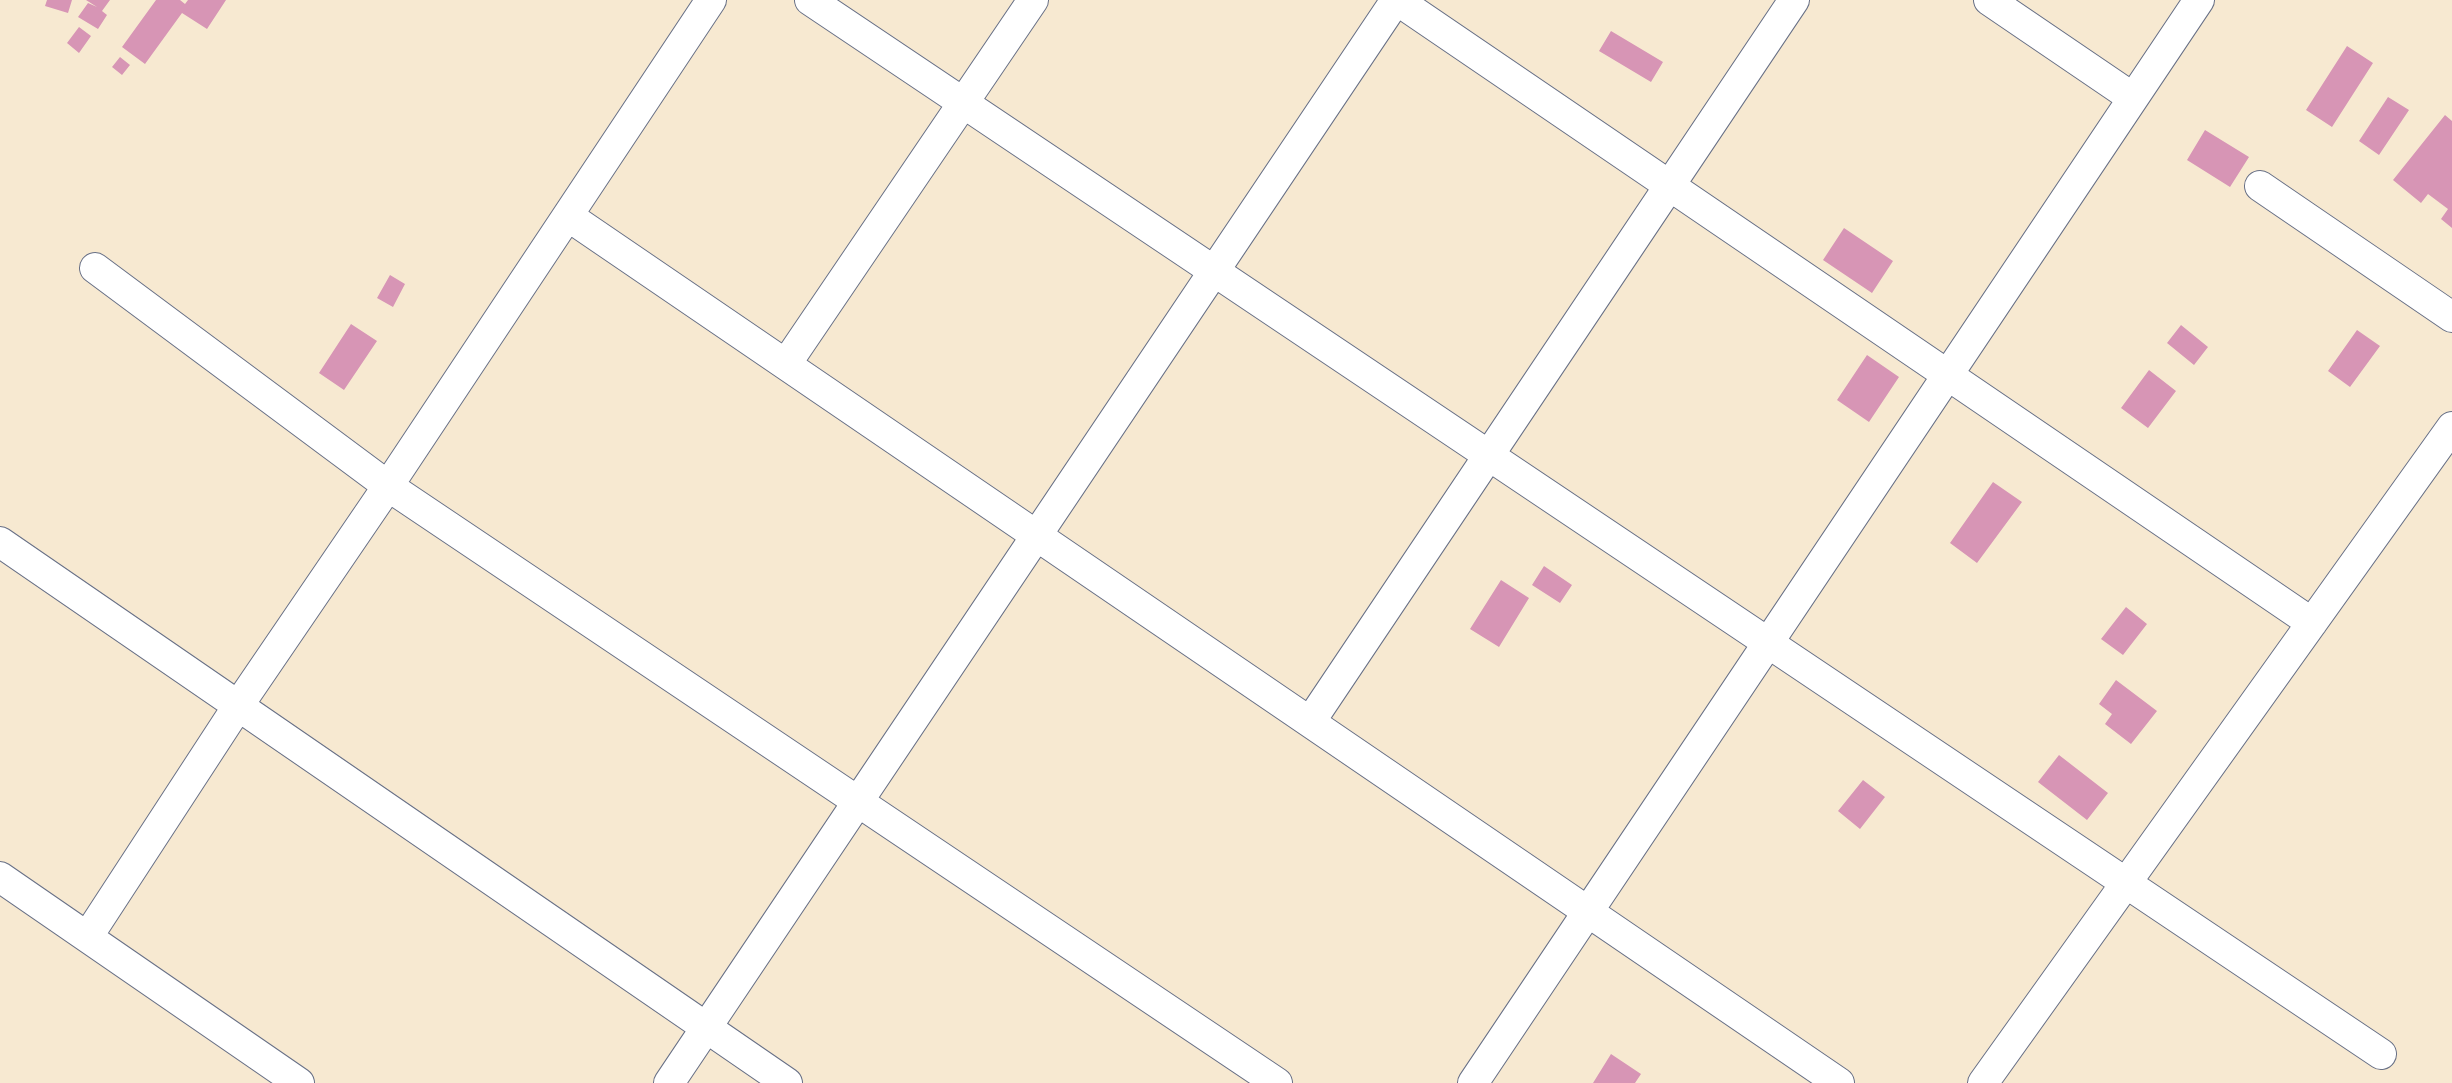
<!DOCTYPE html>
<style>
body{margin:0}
canvas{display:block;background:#f7e9d1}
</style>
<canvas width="2452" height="1083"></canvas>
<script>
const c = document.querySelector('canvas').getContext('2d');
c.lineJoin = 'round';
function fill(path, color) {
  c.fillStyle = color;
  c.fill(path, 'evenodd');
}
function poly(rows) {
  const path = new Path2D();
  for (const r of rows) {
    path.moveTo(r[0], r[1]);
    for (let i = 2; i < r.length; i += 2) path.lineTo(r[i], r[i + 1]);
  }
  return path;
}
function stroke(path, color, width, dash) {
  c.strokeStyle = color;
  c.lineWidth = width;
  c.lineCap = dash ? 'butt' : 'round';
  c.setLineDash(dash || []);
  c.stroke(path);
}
fill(poly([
 [47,0,72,0,68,13,45,6],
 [86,0,110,0,102,11,107,15,98,29,78,17,88,3,97,7],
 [156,0,180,0,185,4,188,0,226,0,207,29,182,13,145,64,122,47],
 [79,27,91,36,79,53,67,43],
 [1611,31,1663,62,1651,82,1599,51],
 [2347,46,2373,63,2332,127,2306,110],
 [120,57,130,65,122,75,112,67],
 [2388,97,2409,110,2379,155,2359,141],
 [2445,115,2452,121,2452,228,2441,219,2448,209,2428,194,2421,203,2393,180],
 [2205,130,2249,157,2230,187,2187,160],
 [1844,228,1893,261,1872,293,1823,260],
 [390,275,405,284,393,307,377,298],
 [351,324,377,341,344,390,319,373],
 [2181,325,2208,347,2194,365,2167,343],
 [2357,330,2380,346,2350,387,2328,371],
 [1867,355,1899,377,1869,422,1837,400],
 [2149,370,2176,391,2148,428,2121,408],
 [1993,482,2022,502,1977,563,1950,543],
 [1544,566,1572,585,1560,603,1532,585],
 [1501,580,1529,598,1499,647,1470,629],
 [2126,607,2147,624,2123,655,2101,639],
 [2116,680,2157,711,2131,744,2105,724,2112,714,2099,704],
 [2059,755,2108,793,2087,820,2038,782],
 [1863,780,1885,797,1860,829,1838,811],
 [1611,1054,1641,1074,1635,1083,1593,1083]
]), '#d795b5');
const minor = poly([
 [810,0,2381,1054],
 [1397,0,2312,623],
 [1989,0,2133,98],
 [2260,186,2452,317],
 [568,216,1839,1083],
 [95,268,388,486,1277,1083],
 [786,364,1033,0],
 [0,542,787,1083],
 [1310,722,1794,0],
 [0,877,299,1083],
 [88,936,238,706,388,486,711,0],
 [669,1083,1396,0],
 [1473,1083,2199,0],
 [1983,1083,2452,427]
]);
stroke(minor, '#687086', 32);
stroke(minor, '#fff', 30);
</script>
